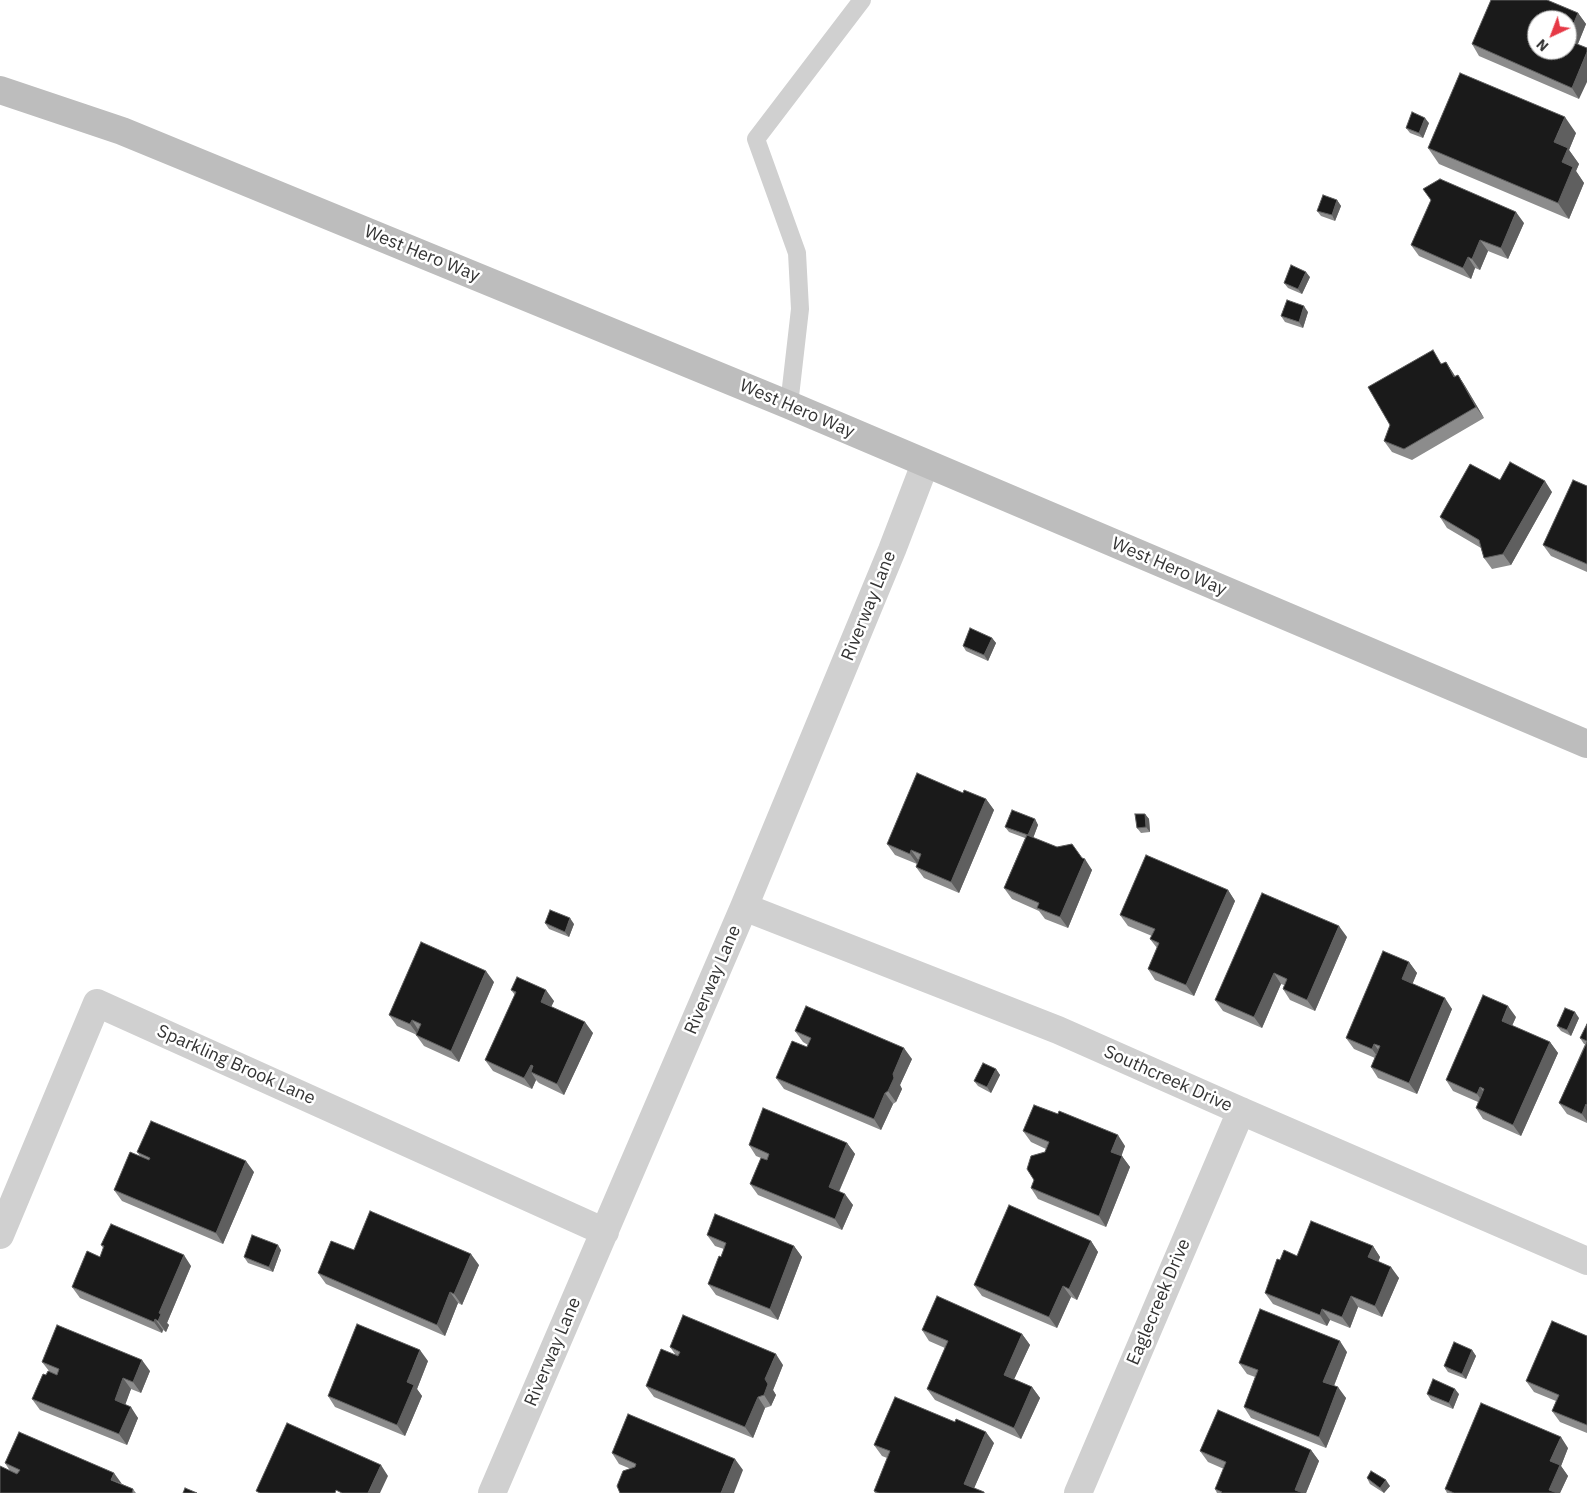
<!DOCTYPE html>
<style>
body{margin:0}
#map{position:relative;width:1587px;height:1493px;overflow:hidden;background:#fff;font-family:"IBM Plex Sans",sans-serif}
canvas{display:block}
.north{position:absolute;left:1527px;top:10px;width:50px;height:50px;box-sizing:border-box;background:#fff;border:1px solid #adadad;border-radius:50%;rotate:223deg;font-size:14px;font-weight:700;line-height:20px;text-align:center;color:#333}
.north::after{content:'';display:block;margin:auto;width:18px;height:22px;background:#e63946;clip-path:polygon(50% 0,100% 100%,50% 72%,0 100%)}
</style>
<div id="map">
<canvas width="1587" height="1493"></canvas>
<div class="north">N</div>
</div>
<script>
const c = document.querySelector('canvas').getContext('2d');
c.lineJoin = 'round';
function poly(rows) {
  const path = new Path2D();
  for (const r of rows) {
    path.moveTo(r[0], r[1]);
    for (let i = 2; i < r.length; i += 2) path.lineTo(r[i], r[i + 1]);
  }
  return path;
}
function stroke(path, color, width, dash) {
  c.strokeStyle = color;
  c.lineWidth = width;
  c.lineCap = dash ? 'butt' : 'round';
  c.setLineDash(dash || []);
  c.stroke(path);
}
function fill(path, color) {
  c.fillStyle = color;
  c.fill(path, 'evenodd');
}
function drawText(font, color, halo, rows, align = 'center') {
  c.font = font + ' "IBM Plex Sans",sans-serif';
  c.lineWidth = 5;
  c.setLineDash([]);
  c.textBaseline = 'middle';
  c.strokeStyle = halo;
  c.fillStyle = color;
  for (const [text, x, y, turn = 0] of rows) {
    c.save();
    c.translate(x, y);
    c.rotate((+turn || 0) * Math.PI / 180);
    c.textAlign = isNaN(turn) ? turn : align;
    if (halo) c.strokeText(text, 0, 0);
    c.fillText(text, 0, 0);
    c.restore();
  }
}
stroke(poly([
 [789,405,800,309,797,253,756,139,862,0]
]), '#d0d0d0', 18);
stroke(poly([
 [744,907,1058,1030,1241,1111,1587,1261],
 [0,1235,97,1003,605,1232],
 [492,1493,744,907,892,550,925,464],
 [1078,1493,1241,1111]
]), '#d0d0d0', 28);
stroke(poly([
 [0,90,122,131,789,405,1587,744]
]), '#bdbdbd', 28);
fill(poly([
 [1578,13,1586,24,1578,44,1579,99,1479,56,1472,44],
 [1429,123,1423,138,1410,133,1406,128],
 [1576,133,1569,150,1579,164,1576,171,1584,183,1569,219,1439,164,1428,148],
 [1337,200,1341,206,1335,221,1321,216,1317,211],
 [1524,223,1508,259,1488,251,1480,270,1475,268,1471,279,1419,256,1411,245],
 [1310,277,1302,294,1288,288,1284,283],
 [1308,312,1303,328,1285,322,1281,316],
 [1446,362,1455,376,1458,375,1465,386,1484,418,1412,460,1392,452,1384,441,1442,364],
 [1500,480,1552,492,1511,565,1492,569,1484,558,1481,548,1447,528,1440,517],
 [1587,486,1587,572,1551,556,1543,545],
 [992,638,996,643,988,661,966,651,963,646],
 [963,793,986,799,994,810,959,893,924,878,916,867,917,864,895,855,887,844],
 [1145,814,1149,819,1150,832,1141,833,1137,828],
 [1035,819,1038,825,1033,838,1082,858,1092,870,1068,928,1045,919,1039,911,1012,899,1004,888,1025,838,1009,832,1005,827],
 [1228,890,1235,901,1194,996,1155,980,1148,969,1157,948,1150,939,1152,936,1128,926,1120,915],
 [545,923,574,924,569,937,549,929],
 [1347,937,1315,1011,1290,1000,1283,989,1284,985,1281,984,1262,1028,1223,1011,1215,1000],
 [1409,962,1417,973,1412,984,1452,1009,1417,1094,1378,1078,1371,1067,1375,1058,1354,1049,1346,1038],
 [494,982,459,1062,424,1046,416,1035,417,1035,397,1026,389,1015],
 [511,990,554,1001,551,1007,593,1033,564,1095,539,1083,536,1080,532,1089,493,1071,485,1060,515,995],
 [1516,1017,1512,1026,1550,1042,1558,1053,1521,1136,1483,1119,1476,1108,1478,1102,1453,1091,1446,1080],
 [1579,1018,1571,1036,1561,1031,1557,1026],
 [1587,1024,1587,1123,1567,1114,1559,1103,1585,1044,1584,1044,1580,1038],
 [795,1031,912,1059,900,1085,902,1089,896,1102,893,1104,881,1130,784,1089,776,1078,807,1047,808,1045,803,1042],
 [996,1069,1000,1075,991,1093,978,1086,974,1081],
 [1023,1131,1125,1146,1121,1155,1130,1167,1106,1227,1038,1199,1031,1188,1046,1149,1031,1142],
 [847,1143,855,1154,839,1192,853,1205,842,1230,758,1195,750,1184,761,1158,756,1156,749,1145],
 [137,1152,254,1172,223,1244,122,1201,114,1190,140,1156],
 [707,1235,794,1246,802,1257,778,1320,716,1295,708,1284,724,1249,715,1246],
 [1091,1241,1098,1252,1077,1300,1071,1297,1057,1328,982,1296,974,1285],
 [101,1245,191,1266,167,1323,169,1325,166,1332,163,1330,162,1333,80,1298,72,1287,100,1257,103,1248],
 [1373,1246,1380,1257,1378,1262,1399,1278,1382,1317,1358,1307,1350,1328,1330,1320,1327,1326,1273,1304,1265,1293,1280,1260,1297,1256],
 [281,1250,273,1272,248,1263,244,1257],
 [479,1265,462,1305,458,1303,445,1336,326,1284,318,1273],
 [922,1330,1022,1334,1030,1345,1014,1379,1032,1387,1040,1398,1021,1439,935,1400,927,1389,945,1348,929,1341],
 [1587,1336,1587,1433,1560,1422,1552,1411,1556,1401,1534,1392,1526,1381],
 [670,1347,783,1365,773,1390,776,1395,771,1406,765,1408,753,1438,654,1397,646,1386,675,1354],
 [1472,1350,1476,1356,1466,1379,1448,1372,1444,1366],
 [1347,1352,1334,1386,1346,1398,1326,1448,1251,1418,1244,1407,1255,1377,1247,1374,1239,1363],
 [428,1361,417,1389,422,1396,405,1436,335,1407,328,1396],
 [42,1362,150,1371,141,1393,131,1389,125,1404,138,1418,127,1445,40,1410,32,1399,49,1371],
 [1427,1394,1459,1394,1453,1409,1431,1400],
 [994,1443,974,1488,985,1493,875,1493,874,1491,887,1458,882,1456,874,1445],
 [1568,1448,1561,1466,1568,1476,1560,1493,1447,1493,1445,1489],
 [1311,1450,1319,1461,1306,1493,1217,1493,1215,1489,1224,1469,1208,1462,1200,1451],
 [612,1453,743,1470,631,1469,619,1464],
 [5,1463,122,1484,133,1489,136,1493,0,1493,10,1471],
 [1367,1478,1390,1486,1384,1493,1370,1484]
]), '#8c8c8c');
fill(poly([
 [1578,13,1586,24,1575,51,1567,40],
 [1587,52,1587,82,1579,99,1572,88],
 [1565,117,1576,133,1569,150,1579,164,1576,171,1584,183,1569,219,1558,203,1562,162,1554,142],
 [1425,118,1429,123,1423,138,1419,133],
 [1337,200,1341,206,1335,221,1332,215],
 [1516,212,1524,223,1508,259,1501,248],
 [1480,240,1488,251,1480,270,1472,259],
 [1468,257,1475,268,1471,279,1463,268],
 [1306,272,1310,277,1302,294,1298,289],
 [1304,306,1308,312,1303,328,1299,322],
 [1446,362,1453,373,1462,388,1454,377],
 [1458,375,1465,386,1484,418,1476,407],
 [1545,481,1552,492,1511,565,1503,554],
 [992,638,996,643,988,661,984,655],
 [986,799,994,810,959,893,951,882],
 [1145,814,1149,819,1150,832,1146,827],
 [1035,819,1038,825,1032,841,1028,835],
 [911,850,919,861,918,865,910,854],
 [1085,859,1092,870,1068,928,1060,917],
 [1228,890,1235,901,1194,996,1186,985],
 [570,918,574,924,569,937,565,932],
 [1339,926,1347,937,1315,1011,1307,1000],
 [1409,962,1417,973,1410,990,1402,979],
 [486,971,494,982,459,1062,451,1051],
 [1274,973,1281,984,1262,1028,1254,1017],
 [546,990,554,1001,548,1013,541,1002],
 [1445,998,1452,1009,1417,1094,1409,1083],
 [1508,1006,1516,1017,1509,1032,1502,1021],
 [1575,1012,1579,1018,1571,1036,1567,1030],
 [412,1020,419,1031,418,1035,410,1024],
 [585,1022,593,1033,564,1095,557,1084],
 [1550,1042,1558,1053,1521,1136,1513,1125],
 [1374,1044,1382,1055,1380,1060,1372,1049],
 [904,1048,912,1059,900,1085,902,1089,896,1102,888,1091,893,1074],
 [531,1065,538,1076,531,1072,536,1080,532,1089,524,1078],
 [996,1069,1000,1075,991,1093,987,1087],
 [1480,1087,1488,1098,1485,1105,1477,1094],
 [885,1093,893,1104,881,1130,874,1119],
 [1586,1104,1587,1106,1587,1121,1582,1114],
 [1118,1135,1125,1146,1119,1163,1111,1152],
 [847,1143,855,1154,836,1198,829,1187],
 [1122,1156,1130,1167,1106,1227,1099,1216],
 [246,1161,254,1172,223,1244,216,1233],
 [845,1194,853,1205,842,1230,835,1219],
 [1091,1241,1098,1252,1077,1300,1069,1289],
 [278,1245,281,1250,273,1272,269,1267],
 [794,1246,802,1257,778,1320,770,1309],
 [1373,1246,1380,1257,1376,1268,1368,1257],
 [471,1254,479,1265,462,1305,454,1294],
 [184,1255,191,1266,167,1323,169,1325,166,1332,158,1321,159,1313],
 [1391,1267,1399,1278,1382,1317,1375,1306],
 [1063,1286,1071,1297,1057,1328,1049,1317],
 [450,1292,458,1303,445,1336,437,1325],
 [1351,1296,1358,1307,1350,1328,1342,1317],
 [1322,1309,1330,1320,1327,1326,1320,1315],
 [155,1319,163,1330,162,1333,154,1322],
 [1022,1334,1030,1345,1011,1386,1004,1375],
 [1340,1341,1347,1352,1331,1393,1323,1382],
 [420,1350,428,1361,417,1389,422,1396,405,1436,397,1425,407,1382],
 [1472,1350,1476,1356,1466,1379,1462,1374],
 [776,1354,783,1365,773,1390,776,1395,771,1406,764,1395,765,1379],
 [142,1360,150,1371,141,1393,133,1382],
 [123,1378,131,1389,123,1411,115,1400],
 [1032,1387,1040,1398,1021,1439,1014,1428],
 [1338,1387,1346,1398,1326,1448,1319,1437],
 [1455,1389,1459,1394,1453,1409,1449,1403],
 [758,1397,765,1408,753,1438,745,1427],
 [131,1407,138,1418,127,1445,119,1434],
 [986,1432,994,1443,972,1493,964,1484],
 [1561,1437,1568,1448,1561,1466,1568,1476,1560,1493,1552,1493,1549,1490,1550,1461],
 [1311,1450,1319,1461,1306,1493,1297,1493,1295,1490],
 [735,1459,743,1470,734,1493,721,1493],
 [381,1465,388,1476,380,1493,368,1493],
 [114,1473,122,1484,111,1480],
 [1386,1480,1390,1486,1384,1493,1380,1488]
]), '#5f5f5f');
const building = poly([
 [1491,0,1547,0,1578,13,1567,40,1587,48,1587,52,1572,88,1472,44,1491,0],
 [1537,20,1567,20,1567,50,1537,50,1537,20],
 [1460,73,1565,117,1554,142,1568,148,1562,162,1573,167,1558,203,1428,148,1460,73],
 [1412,112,1425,118,1419,133,1406,128,1412,112],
 [1440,179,1516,212,1501,248,1480,240,1472,259,1468,257,1463,268,1411,245,1431,200,1423,189,1440,179],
 [1323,195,1337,200,1332,215,1317,211,1323,195],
 [1291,265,1306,272,1298,289,1284,283,1291,265],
 [1287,300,1304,306,1299,322,1281,316,1287,300],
 [1433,350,1441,364,1446,362,1454,377,1458,375,1476,407,1404,449,1384,441,1390,425,1368,387,1433,350],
 [1510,462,1545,481,1503,554,1484,558,1479,540,1440,517,1470,464,1500,480,1510,462],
 [1573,480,1587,486,1587,564,1543,545,1573,480],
 [970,628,992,638,984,655,963,646,970,628],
 [917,773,963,793,964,790,986,799,951,882,916,867,921,854,911,850,910,854,887,844,917,773],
 [1012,810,1035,819,1028,835,1005,827,1012,810],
 [1135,814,1145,814,1146,827,1137,828,1135,814],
 [1027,835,1057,847,1072,844,1082,858,1085,859,1060,917,1037,908,1039,903,1004,888,1027,835],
 [1146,855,1228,890,1186,985,1148,969,1159,943,1150,939,1155,929,1120,915,1146,855],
 [1262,893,1339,926,1307,1000,1283,989,1287,979,1274,973,1254,1017,1215,1000,1262,893],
 [550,910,570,918,565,932,545,923,550,910],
 [421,942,486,971,451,1051,416,1035,421,1024,412,1020,410,1024,389,1015,421,942],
 [1383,951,1409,962,1402,979,1445,998,1409,1083,1371,1067,1380,1046,1374,1044,1372,1049,1346,1038,1383,951],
 [517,977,546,990,541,1002,585,1022,557,1084,531,1072,533,1066,531,1065,524,1078,485,1060,516,992,511,990,517,977],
 [1483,995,1508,1006,1502,1021,1550,1042,1513,1125,1476,1108,1484,1089,1480,1087,1477,1094,1446,1080,1483,995],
 [806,1006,904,1048,893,1074,894,1078,888,1091,885,1093,874,1119,776,1078,792,1041,807,1047,811,1038,795,1031,806,1006],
 [1565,1008,1575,1012,1567,1030,1557,1026,1565,1008],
 [1587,1024,1587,1041,1580,1038,1587,1024],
 [1587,1042,1587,1105,1586,1104,1582,1114,1559,1103,1587,1042],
 [983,1063,996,1069,987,1087,974,1081,983,1063],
 [1034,1105,1058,1114,1059,1111,1118,1135,1111,1152,1122,1156,1099,1216,1031,1188,1034,1180,1027,1169,1031,1156,1045,1152,1049,1142,1023,1131,1034,1105],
 [763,1108,847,1143,829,1187,845,1194,835,1219,750,1184,761,1158,767,1160,769,1154,749,1145,763,1108],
 [151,1121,246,1161,216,1233,114,1190,130,1152,149,1160,150,1158,137,1152,151,1121],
 [1009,1205,1091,1241,1069,1289,1063,1286,1049,1317,974,1285,1009,1205],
 [370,1211,471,1254,454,1294,450,1292,437,1325,318,1273,331,1241,354,1250,370,1211],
 [715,1214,794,1246,770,1309,708,1284,719,1256,721,1257,726,1243,707,1235,715,1214],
 [1311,1221,1373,1246,1368,1257,1391,1267,1375,1306,1351,1296,1342,1317,1322,1309,1320,1315,1265,1293,1277,1259,1280,1260,1284,1250,1297,1256,1311,1221],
 [111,1224,184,1255,159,1313,161,1314,158,1321,155,1319,154,1322,72,1287,87,1251,100,1257,104,1246,101,1245,111,1224],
 [252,1235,278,1245,269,1267,244,1257,252,1235],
 [937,1296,1022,1334,1004,1375,1032,1387,1014,1428,927,1389,948,1341,922,1330,937,1296],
 [1260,1309,1340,1341,1323,1382,1338,1387,1319,1437,1244,1407,1258,1370,1239,1363,1260,1309],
 [683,1315,776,1354,765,1379,768,1384,764,1395,758,1397,745,1427,646,1386,661,1349,678,1356,680,1352,670,1347,683,1315],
 [1552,1321,1587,1336,1587,1425,1552,1411,1559,1395,1526,1381,1552,1321],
 [357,1324,420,1350,407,1382,414,1385,397,1425,328,1396,357,1324],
 [57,1325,142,1360,133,1382,123,1378,115,1400,131,1407,119,1434,32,1399,43,1374,46,1375,48,1371,57,1375,59,1369,42,1362,57,1325],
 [1454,1342,1472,1350,1462,1374,1444,1366,1454,1342],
 [1433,1379,1455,1389,1449,1403,1427,1394,1433,1379],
 [895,1397,955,1422,956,1419,986,1432,964,1484,984,1492,984,1493,879,1493,874,1491,890,1451,874,1445,895,1397],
 [1481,1403,1561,1437,1550,1461,1560,1465,1549,1490,1557,1493,1454,1493,1445,1489,1481,1403],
 [1218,1410,1311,1450,1295,1490,1303,1493,1221,1493,1222,1492,1215,1489,1226,1462,1200,1451,1218,1410],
 [628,1414,735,1459,721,1493,620,1493,617,1486,623,1471,635,1467,636,1464,612,1453,628,1414],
 [287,1423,381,1465,368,1493,342,1493,336,1490,335,1493,260,1493,256,1491,287,1423],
 [19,1432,114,1473,111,1480,133,1489,132,1493,0,1493,0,1466,17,1474,20,1470,5,1463,19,1432],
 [1371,1471,1386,1480,1380,1488,1367,1478,1371,1471],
 [185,1488,197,1493,183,1493,185,1488]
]);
fill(building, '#1a1a1a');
stroke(building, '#5f5f5f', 1);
drawText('18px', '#333', '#fff', [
 ["West Hero Way",422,254,22],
 ["West Hero Way",797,409,23],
 ["West Hero Way",1169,567,23],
 ["Riverway Lane",869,606,-68],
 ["Riverway Lane",713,980,-67],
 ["Sparkling Brook Lane",236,1065,24],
 ["Southcreek Drive",1168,1079,24],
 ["Eaglecreek Drive",1159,1302,-67],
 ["Riverway Lane",553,1352,-67]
]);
</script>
